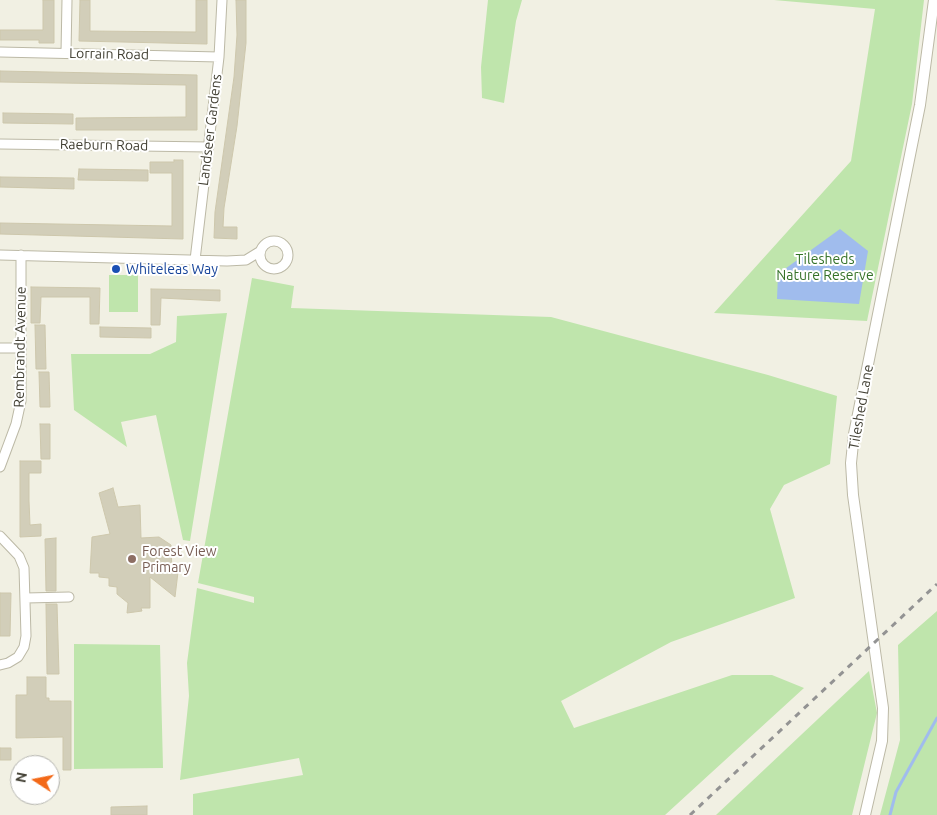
<!DOCTYPE html>
<style>
body{margin:0}
#map{position:relative;width:937px;height:815px;overflow:hidden;background:#f1f0e3;font-family:Ubuntu,sans-serif}
canvas{display:block}
.north{position:absolute;left:10px;top:755px;width:50px;height:50px;box-sizing:border-box;background:#fff;border:1px solid #b3b3ae;border-radius:50%;rotate:281deg;font-size:14px;font-weight:700;line-height:20px;text-align:center;color:#424034}
.north::after{content:'';display:block;margin:auto;width:18px;height:22px;background:#f36918;clip-path:polygon(50% 0,100% 100%,50% 72%,0 100%)}
</style>
<div id="map">
<canvas width="937" height="815"></canvas>
<div class="north">N</div>
</div>
<script>
const c = document.querySelector('canvas').getContext('2d');
c.lineJoin = 'round';
function fill(path, color) {
  c.fillStyle = color;
  c.fill(path, 'evenodd');
}
function poly(rows) {
  const path = new Path2D();
  for (const r of rows) {
    if (r.length === 3) {
      path.moveTo(r[0] + r[2], r[1]);
      path.arc(r[0], r[1], r[2], 0, 2 * Math.PI);
      continue;
    }
    path.moveTo(r[0], r[1]);
    for (let i = 2; i < r.length; i += 2) path.lineTo(r[i], r[i + 1]);
  }
  return path;
}
function stroke(path, color, width, dash) {
  c.strokeStyle = color;
  c.lineWidth = width;
  c.lineCap = dash ? 'butt' : 'round';
  c.setLineDash(dash || []);
  c.stroke(path);
}
function drawText(font, color, halo, rows, align = 'center') {
  c.font = font + ' Ubuntu,sans-serif';
  c.lineWidth = 4;
  c.setLineDash([]);
  c.textBaseline = 'middle';
  c.strokeStyle = halo;
  c.fillStyle = color;
  for (const [text, x, y, turn = 0] of rows) {
    c.save();
    c.translate(x, y);
    c.rotate((+turn || 0) * Math.PI / 180);
    c.textAlign = isNaN(turn) ? turn : align;
    if (halo) c.strokeText(text, 0, 0);
    c.fillText(text, 0, 0);
    c.restore();
  }
}
fill(poly([
 [488,0,522,0,516,21,504,103,482,98,481,67],
 [774,0,924,0,912,104,867,321,714,313,851,161,875,9],
 [109,275,138,275,138,312,109,312],
 [252,278,294,286,291,308,551,317,768,375,837,396,830,464,784,485,770,509,795,598,671,642,561,701,574,728,732,675,772,675,804,688,665,815,193,815,193,794,303,775,299,758,180,780,189,696,187,663,197,588,254,603,254,597,198,583],
 [227,313,190,541,183,540,156,415,121,422,127,447,74,410,71,354,150,354,176,342,177,316],
 [937,611,937,815,880,815,900,740,898,645],
 [74,644,160,645,163,768,74,769],
 [869,671,877,713,852,815,716,815]
]), '#bfe5ac');
fill(poly([
 [840,229,868,251,859,304,777,299,778,274]
]), '#a0bced');
stroke(poly([
 [890,815,896,792,937,718]
]), '#a0bced', 3);
const building = poly([
 [43,0,54,0,54,43,39,43,39,40,0,40,0,30,43,30,43,0],
 [80,0,90,0,90,31,196,32,196,0,207,0,207,44,79,41,80,0],
 [236,0,246,0,246,43,237,126,224,208,223,227,237,227,237,239,214,238,215,212,234,77,237,35,236,0],
 [0,71,197,75,197,130,76,130,76,118,186,117,186,85,0,82,0,71],
 [3,113,73,114,73,124,3,123,3,113],
 [174,160,183,160,183,239,0,234,0,223,172,226,172,173,150,173,150,162,174,162,174,160],
 [79,169,148,170,148,181,78,180,79,169],
 [0,177,74,178,74,189,0,187,0,177],
 [31,287,100,288,99,324,90,324,90,297,41,297,40,323,31,323,31,287],
 [151,289,220,290,220,301,161,298,160,325,151,325,151,289],
 [35,325,45,325,46,369,36,369,35,325],
 [100,327,151,328,151,338,100,337,100,327],
 [39,372,49,372,50,407,40,407,39,372],
 [40,424,50,424,50,459,41,459,40,424],
 [20,461,41,461,41,473,29,473,29,501,30,525,41,524,41,536,20,537,20,461],
 [113,488,118,507,140,505,141,538,159,537,171,545,172,572,178,572,175,597,150,577,150,608,141,608,142,611,127,613,128,603,117,594,117,587,109,586,109,578,99,577,99,573,90,573,92,537,110,534,99,493,113,488],
 [56,538,56,591,46,591,45,539,56,538],
 [0,593,11,593,10,636,0,636,0,593],
 [46,604,57,604,59,674,47,674,46,604],
 [27,677,46,677,46,698,49,698,49,701,71,701,71,770,63,770,63,737,16,738,16,695,27,695,27,677],
 [0,748,11,748,11,760,0,760,0,748],
 [147,806,147,815,111,815,111,807,147,806]
]);
fill(building, '#d2ceb9');
stroke(building, '#cdc7ac', 1);
const minor = poly([
 [0,52,219,57],
 [66,53,67,0],
 [0,144,209,147],
 [274,255,14],
 [0,255,227,261,246,260,259,252],
 [195,260,219,57,222,0],
 [0,348,21,348],
 [0,467,16,424,21,401,21,255],
 [0,536,19,556,24,568,26,636,24,647,18,657,8,663,0,665],
 [26,598,69,597]
]);
const tertiary = poly([
 [865,815,882,741,883,708,853,495,851,463,854,434,920,105,934,0]
]);
stroke(minor, '#bcb9a6', 11);
stroke(tertiary, '#bcb9a6', 12);
stroke(minor, '#fff', 9);
stroke(tertiary, '#fff', 10);
stroke(poly([
 [690,815,937,584]
]), '#939393', 3, [6, 6]);
for (const [x, y, r, color] of [
 [116,269,5,"#1a4fb4"],
 [132,559,5,"#8d6e63"]
]) {
  const dot = new Path2D();
  dot.arc(x, y, r, 0, 2 * Math.PI);
  c.fillStyle = color;
  c.fill(dot);
  stroke(dot, '#fff', 2);
}
drawText('14px', '#424034', '#fff', [
 ["Lorrain Road",109,54,1],
 ["Landseer Gardens",210,130,-83],
 ["Raeburn Road",104,145,1],
 ["Rembrandt Avenue",20,347,-89],
 ["Tileshed Lane",861,407,-80]
]);
drawText('14px', '#357229', '#fff', [
 ["Tilesheds",825,259],
 ["Nature Reserve",825,275]
]);
drawText('14px', '#164399', '#fff', [
 ["Whiteleas Way",126,269]
], 'left');
drawText('14px', '#785e54', '#fff', [
 ["Forest View",142,551],
 ["Primary",142,567]
], 'left');
</script>
